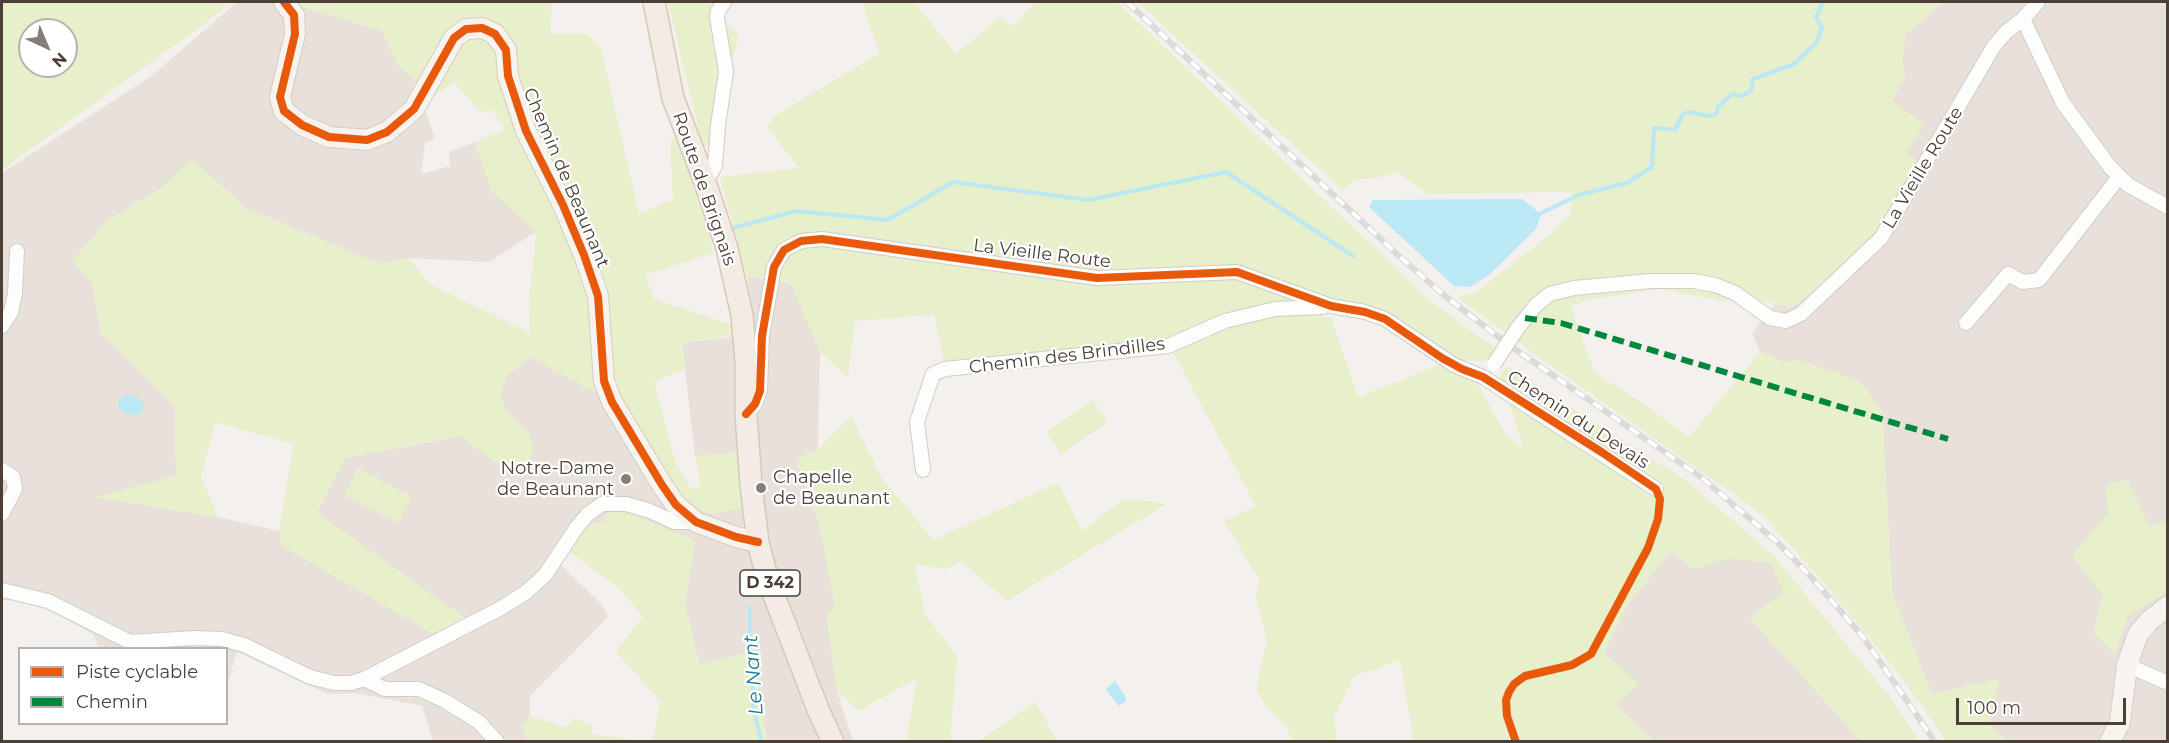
<!DOCTYPE html>
<style>
body{margin:0}
#map{position:relative;width:2169px;height:743px;overflow:hidden;background:#f3f0ed;font-family:Montserrat,sans-serif}
canvas{display:block}
.frame{position:absolute;inset:0;border:3px solid #4b3f37;pointer-events:none}
.legend{position:absolute;left:18px;top:647px;width:210px;height:78px;box-sizing:border-box;background:#fff;border:2px solid #b7b2af;margin:0;padding:8px 10px;list-style:none;font-size:18px;color:#4b3f37}
.legend li{display:flex;align-items:center;gap:12px;height:30px}
.legend b{width:30px;border:2px solid #b7b2af}
.north{position:absolute;left:18px;top:18px;width:60px;height:60px;box-sizing:border-box;background:#fff;border:2px solid #b7b2af;border-radius:50%;rotate:136deg;font-size:16px;font-weight:700;line-height:24px;text-align:center;color:#4b3f37}
.north::after{content:'';display:block;margin:auto;width:21px;height:27px;background:#867d77;clip-path:polygon(50% 0,100% 100%,50% 72%,0 100%)}
.scale{position:absolute;left:1956px;top:698px;width:170px;height:27px;box-sizing:border-box;border:3px solid #4b3f37;border-top:0;padding-left:8px;font-size:18px;line-height:21px;white-space:nowrap;color:#4b3f37;-webkit-text-stroke:4px #fff;paint-order:stroke}
</style>
<div id="map">
<canvas width="2169" height="743"></canvas>
<div class="frame"></div>
<ul class="legend">
<li><b style="height:8px;background:#e8590c"></b>Piste cyclable</li>
<li><b style="height:8px;background:#00873e"></b>Chemin</li>
</ul>
<div class="north">N</div>
<div class="scale">100 m</div>
</div>
<script>
const c = document.querySelector('canvas').getContext('2d');
c.lineJoin = 'round';
function fill(path, color) {
  c.fillStyle = color;
  c.fill(path, 'evenodd');
}
function poly(rows) {
  const path = new Path2D();
  for (const r of rows) {
    path.moveTo(r[0], r[1]);
    for (let i = 2; i < r.length; i += 2) path.lineTo(r[i], r[i + 1]);
  }
  return path;
}
function stroke(path, color, width, dash) {
  c.strokeStyle = color;
  c.lineWidth = width;
  c.lineCap = dash ? 'butt' : 'round';
  c.setLineDash(dash || []);
  c.stroke(path);
}
function drawText(font, color, halo, rows, align = 'center') {
  c.font = font + ' Montserrat,sans-serif';
  c.lineWidth = 4.5;
  c.setLineDash([]);
  c.textBaseline = 'middle';
  c.strokeStyle = halo;
  c.fillStyle = color;
  for (const [text, x, y, turn = 0] of rows) {
    c.save();
    c.translate(x, y);
    c.rotate((+turn || 0) * Math.PI / 180);
    c.textAlign = isNaN(turn) ? turn : align;
    if (halo) c.strokeText(text, 0, 0);
    c.fillText(text, 0, 0);
    c.restore();
  }
}
fill(poly([
 [237,2,286,2,383,31,397,64,414,79,435,138,425,143,421,174,450,166,449,152,475,142,492,191,536,232,489,262,409,258,380,264,246,208,192,160,161,188,108,220,92,284,101,333,175,406,176,476,97,497,218,517,279,531,283,546,434,634,465,618,316,513,345,458,461,436,527,430,507,413,500,394,506,376,531,357,599,394,690,508,739,453,695,456,682,343,755,334,747,276,791,283,820,352,818,450,796,460,819,523,835,605,827,618,837,691,853,741,767,741,751,651,700,666,685,605,695,541,604,522,577,538,570,552,560,564,602,605,608,617,530,696,530,716,522,727,529,741,433,741,422,706,355,693,328,694,237,652,227,685,226,648,99,648,93,634,50,610,14,600,2,600,2,173,150,77],
 [1943,2,2167,2,2167,741,2007,741,1988,724,1999,680,1932,694,1892,593,1882,410,1760,352,1752,333,1775,304,1791,307,1916,160,1906,154,1923,124,1891,102,1905,78,1902,58,1906,34],
 [1671,550,1692,569,1731,558,1771,563,1784,592,1750,618,1861,741,1654,741,1616,705,1604,653,1628,604]
]), '#e8e1da');
fill(poly([
 [2,2,234,2,2,170],
 [30,30,66,30,66,66,30,66],
 [286,2,552,2,550,34,587,34,601,49,639,214,673,200,670,142,677,136,705,211,713,253,645,275,654,299,732,325,733,335,682,343,686,369,654,381,675,461,691,489,701,487,695,456,739,453,741,508,713,514,690,508,599,394,531,357,506,376,500,394,507,412,527,430,534,446,529,460,514,476,460,436,345,458,316,512,465,618,434,634,282,546,279,531,294,444,215,422,201,477,218,517,95,497,176,476,175,406,101,333,92,284,72,261,108,220,161,188,192,159,246,208,380,264,409,258,428,283,530,333,529,302,536,232,492,191,475,142,505,129,492,110,481,112,455,83,437,94,424,105,410,105,414,79,397,64,383,31],
 [668,2,720,2,715,16,739,35,710,145,703,146],
 [862,2,914,2,956,54,1001,16,1013,26,1036,2,1117,2,1430,301,1496,349,1485,361,1460,360,1404,322,1376,309,1318,294,1314,316,1331,318,1358,397,1439,365,1478,385,1507,436,1524,449,1500,376,1507,366,1688,482,1773,555,1889,696,1919,741,1861,741,1750,618,1783,592,1771,563,1731,558,1692,569,1672,550,1628,604,1604,653,1639,684,1616,705,1654,741,1414,741,1400,660,1354,676,1334,717,1337,736,1333,741,1292,741,1287,727,1266,707,1256,688,1267,641,1255,594,1260,581,1224,521,1256,506,1172,350,945,364,934,315,855,321,848,378,820,352,791,283,747,276,720,177,799,168,767,127,776,115,880,53],
 [1137,2,1943,2,1906,34,1902,58,1905,78,1891,101,1924,124,1906,154,1917,161,1876,232,1814,291,1791,307,1754,299,1733,286,1727,302,1661,289,1585,300,1571,307,1595,373,1638,400,1689,437,1760,352,1787,363,1798,360,1860,381,1882,410,1892,593,1932,694,1999,679,1988,724,2007,741,1946,741,1903,679,1825,584,1762,514,1540,358,1458,298,1480,289,1551,234,1570,215,1572,192,1427,194,1397,172,1377,178,1355,179,1343,190],
 [1093,400,1108,422,1061,454,1046,432],
 [851,416,882,478,933,540,1058,483,1082,531,1125,498,1166,504,1007,601,960,560,946,569,914,564,925,614,957,657,950,741,906,741,917,678,859,711,837,691,827,618,835,604,819,523,796,459,818,450],
 [358,468,412,497,398,523,344,495],
 [2127,479,2150,527,2167,521,2167,592,2128,616,2115,655,2093,632,2103,596,2072,556,2108,513,2106,485],
 [608,511,625,511,695,541,685,605,700,665,751,651,767,741,653,741,660,701,616,651,643,617,621,590,570,552,577,538,589,524,604,522],
 [1035,702,1057,741,979,741],
 [530,716,565,727,574,718,592,725,593,734,640,741,529,741,522,727]
]), '#e7efcb');
fill(poly([
 [1522,199,1541,214,1536,229,1489,275,1470,287,1454,286,1369,207,1373,200],
 [128,393,145,403,139,415,127,414,118,408,118,402],
 [1115,681,1126,697,1126,701,1119,706,1106,689]
]), '#bae8f4');
stroke(poly([
 [1539,214,1579,195,1627,183,1652,167,1654,128,1675,130,1683,114,1688,112,1708,116,1716,114,1718,107,1732,94,1743,96,1751,91,1753,79,1794,64,1817,42,1822,27,1816,17,1823,2],
 [733,228,796,211,888,220,953,182,1088,200,1226,172,1353,256],
 [591,474,591,471],
 [750,607,750,646,754,712,762,742]
]), '#bae8f4', 4);
const street = poly([
 [2023,19,2063,103,2110,167,2128,185,2168,207],
 [705,182,715,166,718,125,726,72,717,17,718,11,724,2],
 [1966,323,2008,274,2023,282,2039,280,2119,177],
 [2,326,11,312,15,294,17,251],
 [1517,329,1536,305,1550,294,1574,288,1651,281,1694,281,1715,285,1735,293,1770,318,1786,321,1801,314,1881,238,1994,46,2006,32,2023,19,2038,2],
 [748,413,755,404,760,391,762,336,774,267,784,250,801,241,822,239,1097,278,1237,272,1331,306,1365,312,1385,319,1454,365,1483,377,1656,489],
 [2,470,13,477,15,489,2,514],
 [923,470,917,422,933,374,945,369,1168,346,1225,321,1275,309,1323,307],
 [2,590,48,601,130,642,194,638,222,639,244,645,310,677,334,683,351,683,364,679,501,608,525,593,545,575,577,527,588,514,602,504,626,504,650,511,674,522,696,522],
 [2127,665,2168,683],
 [364,679,385,689,419,689,445,701,479,722,497,742]
]);
const secondary = poly([
 [284,2,294,15,295,34,280,97,284,111,302,125,329,137,367,140,387,132,414,109,454,38,466,29,482,28,495,34,506,50,508,76,526,131,563,205,584,255,598,296,604,381,612,402,662,485,676,505,696,522,736,537,758,542],
 [2110,742,2120,722,2127,665,2138,634,2149,621,2168,606]
]);
const primary = poly([
 [654,2,673,98,705,182,727,248,742,315,746,361,746,414,751,485,758,542,767,577,819,712,833,742]
]);
stroke(street, '#d0ccc9', 16);
stroke(secondary, '#d4cdc4', 22);
stroke(primary, '#d7c8b8', 24);
stroke(street, '#fdfdfc', 14);
stroke(secondary, '#f7f4f0', 20);
stroke(primary, '#f2ece5', 21);
const rail = poly([
 [1127,2,1400,257,1445,296,1509,345,1701,477,1778,543,1813,579,1863,637,1935,742]
]);
stroke(rail, '#dadad9', 6);
stroke(rail, '#fff', 4, [11]);
const streetBridge = poly([
 [1494,364,1517,329]
]);
stroke(streetBridge, '#d0ccc9', 16, []);
stroke(streetBridge, '#fdfdfc', 14);
stroke(poly([
 [1525,318,1561,323,1948,439]
]), '#00873e', 6, [12, 6]);
stroke(poly([
 [284,2,294,15,295,34,280,97,284,111,302,125,329,137,367,140,387,132,414,109,454,38,466,29,482,28,495,34,506,50,508,76,526,131,563,205,584,255,598,296,604,381,612,402,662,485,676,505,696,522,736,537,758,542],
 [746,414,755,404,760,391,762,336,774,267,784,250,801,241,822,239,1097,278,1237,272,1331,306,1365,312,1385,319,1442,358,1462,369,1483,377,1603,453,1656,489,1660,499,1658,519,1648,548,1591,654,1572,665,1525,676,1514,684,1509,692,1506,700,1507,716,1516,742]
]), '#e8590c', 8);
for (const [x, y, r, color] of [
 [626,479,6,"#867d77"],
 [761,488,6,"#867d77"]
]) {
  const dot = new Path2D();
  dot.arc(x, y, r, 0, 2 * Math.PI);
  c.fillStyle = color;
  c.fill(dot);
  stroke(dot, '#fff', 2);
}
for (const [x, y, w] of [
 [770,583,60]
]) {
  const box = new Path2D();
  box.roundRect(x - w / 2, y - 13, w, 26, 4.5);
  c.fillStyle = '#fff';
  c.fill(box);
  stroke(box, '#4b3f37', 1.5);
}
drawText('bold 16px', '#4b3f37', null, [
 ["D 342",770,583]
]);
drawText('18px', '#4b3f37', '#fff', [
 ["La Vieille Route",1923,168,-59],
 ["Chemin de Beaunant",566,178,67],
 ["Route de Brignais",704,189,71],
 ["La Vieille Route",1042,254,7],
 ["Chemin des Brindilles",1067,356,-7],
 ["Chemin du Devais",1578,420,33]
]);
drawText('18px', '#4b3f37', '#fff', [
 ["Notre-Dame",614,469],
 ["de Beaunant",614,490],
 ["Chapelle",773,478,"left"],
 ["de Beaunant",773,499,"left"]
], 'right');
drawText('italic 20px', '#1f7b96', '#fff', [
 ["Le Nant",754,675,-94]
]);
</script>
